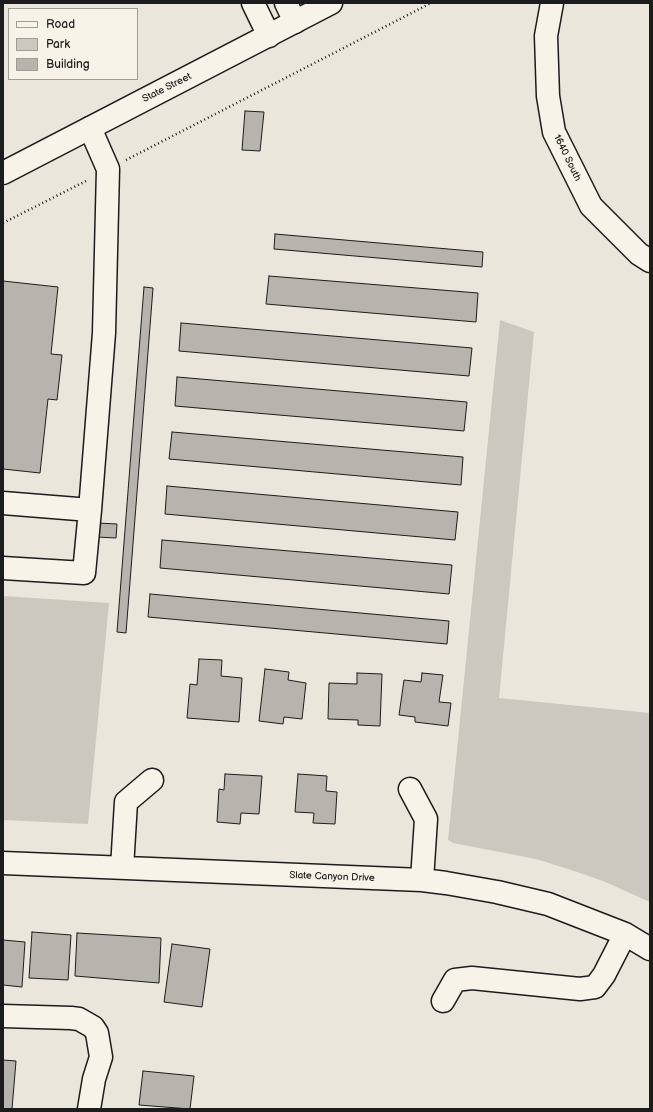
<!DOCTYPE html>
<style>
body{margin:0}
#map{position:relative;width:653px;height:1112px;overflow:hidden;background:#eae6dc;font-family:"Balsamiq Sans",sans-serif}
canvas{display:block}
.frame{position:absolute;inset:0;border:4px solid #1c1c1c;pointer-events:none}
.legend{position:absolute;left:8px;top:8px;width:130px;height:72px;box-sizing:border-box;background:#f7f3e8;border:1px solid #9f9d96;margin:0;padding:5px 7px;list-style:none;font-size:12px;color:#1c1c1c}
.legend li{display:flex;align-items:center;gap:8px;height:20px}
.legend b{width:20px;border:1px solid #9f9d96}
</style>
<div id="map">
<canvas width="653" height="1112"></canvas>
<div class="frame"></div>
<ul class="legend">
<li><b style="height:5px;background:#f7f3e8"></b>Road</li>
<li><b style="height:11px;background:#ccc8c0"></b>Park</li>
<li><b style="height:11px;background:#b6b4ac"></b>Building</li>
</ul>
</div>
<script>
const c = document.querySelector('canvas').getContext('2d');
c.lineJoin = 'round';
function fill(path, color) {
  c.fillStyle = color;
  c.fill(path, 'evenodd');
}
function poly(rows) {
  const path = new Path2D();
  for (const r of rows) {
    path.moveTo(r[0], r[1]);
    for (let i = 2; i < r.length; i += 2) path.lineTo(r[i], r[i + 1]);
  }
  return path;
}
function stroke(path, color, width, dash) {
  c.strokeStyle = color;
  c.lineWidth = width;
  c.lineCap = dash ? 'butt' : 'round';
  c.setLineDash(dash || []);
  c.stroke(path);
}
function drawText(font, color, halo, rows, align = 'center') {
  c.font = font + ' "Balsamiq Sans",sans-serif';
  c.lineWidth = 3;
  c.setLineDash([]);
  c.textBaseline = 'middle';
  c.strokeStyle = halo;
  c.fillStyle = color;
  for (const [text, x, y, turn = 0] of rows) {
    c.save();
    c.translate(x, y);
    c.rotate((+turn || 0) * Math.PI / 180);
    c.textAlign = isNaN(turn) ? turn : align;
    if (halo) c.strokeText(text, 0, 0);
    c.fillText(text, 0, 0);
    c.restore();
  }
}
fill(poly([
 [500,320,534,332,499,698,650,713,650,902,603,881,568,869,536,859,453,843,448,840],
 [3,596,109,603,88,824,3,820]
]), '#ccc8c0');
const building = poly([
 [245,111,264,112,260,151,242,150,245,111],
 [275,234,483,252,482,267,274,249,275,234],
 [269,276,478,293,476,322,266,304,269,276],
 [3,281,58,287,51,354,62,355,57,400,48,399,40,473,3,469,3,281],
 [144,287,153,288,126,633,117,632,144,287],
 [181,323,472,348,469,376,179,351,181,323],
 [177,377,467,402,464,431,175,406,177,377],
 [172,432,463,457,461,485,169,459,172,432],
 [167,486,458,512,455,540,165,514,167,486],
 [97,523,117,524,116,538,97,537,97,523],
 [162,540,452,565,449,594,160,568,162,540],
 [150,594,449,621,447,644,148,617,150,594],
 [199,659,222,660,221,676,242,678,239,722,187,718,190,684,197,685,199,659],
 [265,669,289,672,288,680,306,683,302,719,284,717,283,724,259,721,265,669],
 [357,673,382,674,380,726,358,725,358,720,328,719,329,683,357,684,357,673],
 [422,673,443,675,439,702,451,703,448,726,415,722,415,717,399,715,404,680,421,682,422,673],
 [225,774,262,776,259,814,241,813,240,824,217,822,219,789,224,790,225,774],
 [298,774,327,776,326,791,337,792,335,824,313,823,314,813,295,812,298,774],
 [32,932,71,935,68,980,29,978,32,932],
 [77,933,161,938,159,983,75,976,77,933],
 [3,940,25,942,22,987,3,985,3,940],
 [172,944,210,949,202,1007,164,1002,172,944],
 [3,1060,16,1061,12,1109,3,1109,3,1060],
 [143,1071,194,1076,190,1109,139,1105,143,1071]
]);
fill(building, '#b6b4ac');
stroke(building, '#1c1c1c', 1);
const minor = poly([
 [253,3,269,36],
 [286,3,295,22],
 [552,3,546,36,548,96,554,132,591,206,639,254,650,261],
 [3,503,90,510,104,333,108,169,90,128],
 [3,568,84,573,90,510],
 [410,789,426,819,422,880],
 [3,863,422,880,446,883,497,892,548,904,625,934,650,949],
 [122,868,126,802,152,780],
 [443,1001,455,980,472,978,580,989,595,987,604,975,625,934],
 [3,1016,71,1018,79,1019,93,1027,97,1033,101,1057,94,1079,89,1109]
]);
const major = poly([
 [3,173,331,3]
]);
stroke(minor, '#1c1c1c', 25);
stroke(major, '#1c1c1c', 25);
stroke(poly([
 [126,160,431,3],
 [3,223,88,180]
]), '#1c1c1c', 2.5, [1, 3]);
stroke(minor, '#f7f3e8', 22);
stroke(major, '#f7f3e8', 22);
drawText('10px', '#1c1c1c', '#f7f3e8', [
 ["State Street",167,88,-27],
 ["1640 South",567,158,64],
 ["Slate Canyon Drive",332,877,2]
]);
</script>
